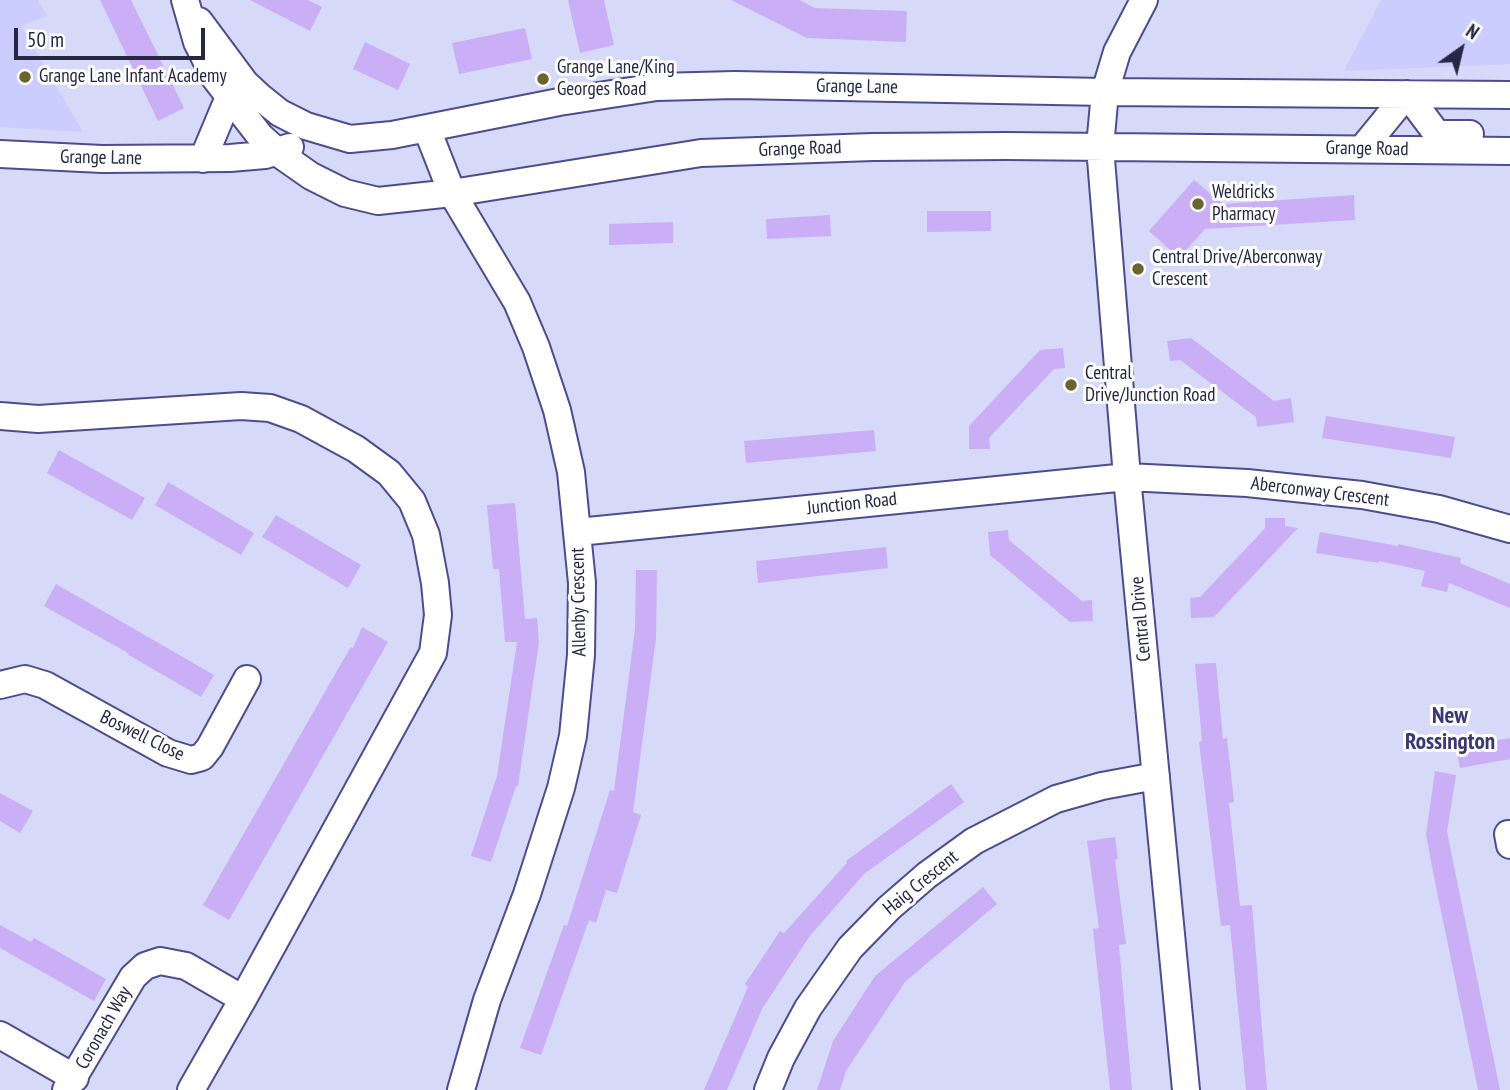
<!DOCTYPE html>
<style>
body{margin:0}
#map{position:relative;width:1510px;height:1090px;overflow:hidden;background:#d6d9f7;font-family:"PT Sans Narrow",sans-serif}
canvas{display:block}
.north{position:absolute;left:1426px;top:14px;width:70px;height:70px;-webkit-text-stroke:5px #fdfdfd;paint-order:stroke;rotate:34deg;font-size:19px;font-weight:700;line-height:28px;text-align:center;color:#262743}
.north::after{content:'';display:block;margin:auto;width:24px;height:32px;background:#262743;clip-path:polygon(50% 0,100% 100%,50% 72%,0 100%)}
.scale{position:absolute;left:14px;top:28px;width:191px;height:32px;box-sizing:border-box;border:4px solid #262743;border-top:0;padding-left:9px;font-size:21px;line-height:24px;white-space:nowrap;color:#262743;-webkit-text-stroke:5px #fdfdfd;paint-order:stroke}
</style>
<div id="map">
<canvas width="1510" height="1090"></canvas>
<div class="north">N</div>
<div class="scale">50 m</div>
</div>
<script>
const c = document.querySelector('canvas').getContext('2d');
c.lineJoin = 'round';
function fill(path, color) {
  c.fillStyle = color;
  c.fill(path, 'evenodd');
}
function poly(rows) {
  const path = new Path2D();
  for (const r of rows) {
    path.moveTo(r[0], r[1]);
    for (let i = 2; i < r.length; i += 2) path.lineTo(r[i], r[i + 1]);
  }
  return path;
}
function stroke(path, color, width, dash) {
  c.strokeStyle = color;
  c.lineWidth = width;
  c.lineCap = dash ? 'butt' : 'round';
  c.setLineDash(dash || []);
  c.stroke(path);
}
function drawText(font, color, halo, rows, align = 'center') {
  c.font = font + ' "PT Sans Narrow",sans-serif';
  c.lineWidth = 6;
  c.setLineDash([]);
  c.textBaseline = 'middle';
  c.strokeStyle = halo;
  c.fillStyle = color;
  for (const [text, x, y, turn = 0] of rows) {
    c.save();
    c.translate(x, y);
    c.rotate((+turn || 0) * Math.PI / 180);
    c.textAlign = isNaN(turn) ? turn : align;
    if (halo) c.strokeText(text, 0, 0);
    c.fillText(text, 0, 0);
    c.restore();
  }
}
fill(poly([
 [0,0,38,0,47,16,21,26,83,132,0,127],
 [1381,0,1510,0,1510,64,1344,71]
]), '#cacdfe');
fill(poly([
 [100,0,131,0,184,108,158,121],
 [250,0,308,0,322,7,310,31],
 [568,0,604,0,614,45,580,53],
 [731,0,800,0,814,8,907,11,906,42,807,38],
 [525,28,532,59,459,74,452,43],
 [365,42,410,64,398,90,353,69],
 [1194,180,1223,204,1354,195,1355,220,1205,229,1179,258,1149,231],
 [927,211,991,211,991,231,927,232],
 [830,215,831,236,767,239,766,219],
 [673,222,673,243,609,245,609,224],
 [1191,338,1274,401,1291,398,1294,422,1257,427,1256,417,1245,409,1180,360,1170,361,1167,341],
 [1063,348,1065,368,1054,369,989,438,990,449,969,449,969,426,982,412,1040,350],
 [1326,416,1455,437,1451,458,1322,438],
 [874,430,876,451,746,463,744,441],
 [59,450,145,498,132,520,47,473],
 [168,482,254,533,241,555,155,505],
 [515,503,525,619,537,618,539,642,518,786,516,786,491,862,471,856,497,776,517,642,505,642,499,569,493,569,487,505],
 [276,515,361,565,348,588,262,537],
 [1265,518,1285,518,1285,526,1298,528,1214,617,1191,618,1190,598,1200,597,1255,539,1265,528],
 [1008,530,1009,540,1082,601,1092,600,1093,621,1070,622,990,555,988,532],
 [1320,532,1398,546,1398,544,1461,558,1460,563,1510,584,1510,608,1449,583,1447,592,1421,586,1425,571,1379,561,1379,563,1316,553],
 [886,547,888,568,758,583,756,561],
 [636,570,657,570,656,638,633,812,641,815,617,893,606,890,596,923,589,920,541,1055,520,1048,564,925,567,926,610,790,614,791,635,629],
 [56,584,214,675,201,697,127,654,128,653,44,606],
 [362,627,388,642,229,920,203,905,342,662,351,647,353,648],
 [1216,663,1223,739,1227,738,1234,802,1229,803,1240,906,1252,905,1267,1090,1246,1090,1230,925,1221,926,1199,742,1202,741,1195,664],
 [1510,738,1510,759,1460,768,1456,748],
 [1435,771,1456,775,1447,832,1500,1090,1478,1090,1436,887,1426,835],
 [951,784,964,802,864,874,809,937,762,1009,727,1090,704,1090,748,987,745,984,780,931,784,933,847,863,846,861],
 [0,793,33,811,20,833,0,821],
 [1115,837,1118,859,1115,860,1126,944,1119,945,1132,1090,1110,1090,1093,929,1099,928,1087,841],
 [983,887,997,904,905,982,846,1071,840,1090,817,1090,833,1041,875,976],
 [0,925,31,942,34,938,106,979,94,1001,0,948]
]), '#caaff6');
const minor = poly([
 [185,0,197,42,215,78,260,136,281,155,311,176,345,193,378,201,452,193,701,153,873,147,1007,146,1510,151],
 [1144,0,1117,52,1105,92,1100,147,1127,477,1186,1090],
 [199,21,245,83,260,97,280,113,306,126,350,139,392,135,559,102,657,87,735,85,1105,92,1510,95],
 [427,129,452,193,517,302,536,347,557,410,571,472,582,583,581,655,573,736,561,788,527,894,487,1000,461,1090],
 [1362,149,1407,94,1437,134,1470,134],
 [0,154,102,159,230,158,265,155,290,147],
 [203,159,229,97,238,89],
 [0,416,38,419,241,406,270,408,301,419,356,449,389,473,412,501,426,535,435,583,438,615,433,653,243,999,191,1090],
 [578,532,1127,477,1247,483,1362,495,1439,509,1510,529],
 [0,685,25,679,45,685,168,753,191,760,202,757,210,747,247,679],
 [1508,834,1510,845],
 [0,1035,75,1078],
 [66,1090,133,977,145,966,160,961,186,966,243,999],
 [768,1090,781,1058,808,1008,850,948,889,908,927,875,974,841,1056,799,1102,786,1156,776]
]);
stroke(minor, '#4d4d8d', 30);
stroke(minor, '#fff', 26);
for (const [x, y, r, color] of [
 [25,77,7,"#6b6431"],
 [543,79,7,"#6b6431"],
 [1198,204,7,"#6b6431"],
 [1138,269,7,"#6b6431"],
 [1071,385,7,"#6b6431"]
]) {
  const dot = new Path2D();
  dot.arc(x, y, r, 0, 2 * Math.PI);
  c.fillStyle = color;
  c.fill(dot);
  stroke(dot, '#fdfdfd', 2.5);
}
drawText('19px', '#262743', '#fdfdfd', [
 ["Grange Lane/King",557,68],
 ["Georges Road",557,90],
 ["Grange Lane Infant Academy",39,77],
 ["Weldricks",1212,193],
 ["Pharmacy",1212,215],
 ["Central Drive/Aberconway",1152,258],
 ["Crescent",1152,280],
 ["Central",1085,374],
 ["Drive/Junction Road",1085,396]
], 'left');
drawText('19px', '#262743', '#fdfdfd', [
 ["Grange Lane",857,87,1],
 ["Grange Road",800,149,-2],
 ["Grange Road",1367,149,1],
 ["Grange Lane",101,158,1],
 ["Aberconway Crescent",1320,492,7],
 ["Junction Road",852,504,-6],
 ["Allenby Crescent",579,602,-91],
 ["Central Drive",1141,619,-95],
 ["Boswell Close",142,736,26],
 ["Haig Crescent",921,883,-39],
 ["Coronach Way",104,1028,-60]
]);
drawText('bold 23px', '#393774', '#fdfdfd', [
 ["New",1450,716],
 ["Rossington",1450,742]
]);
</script>
